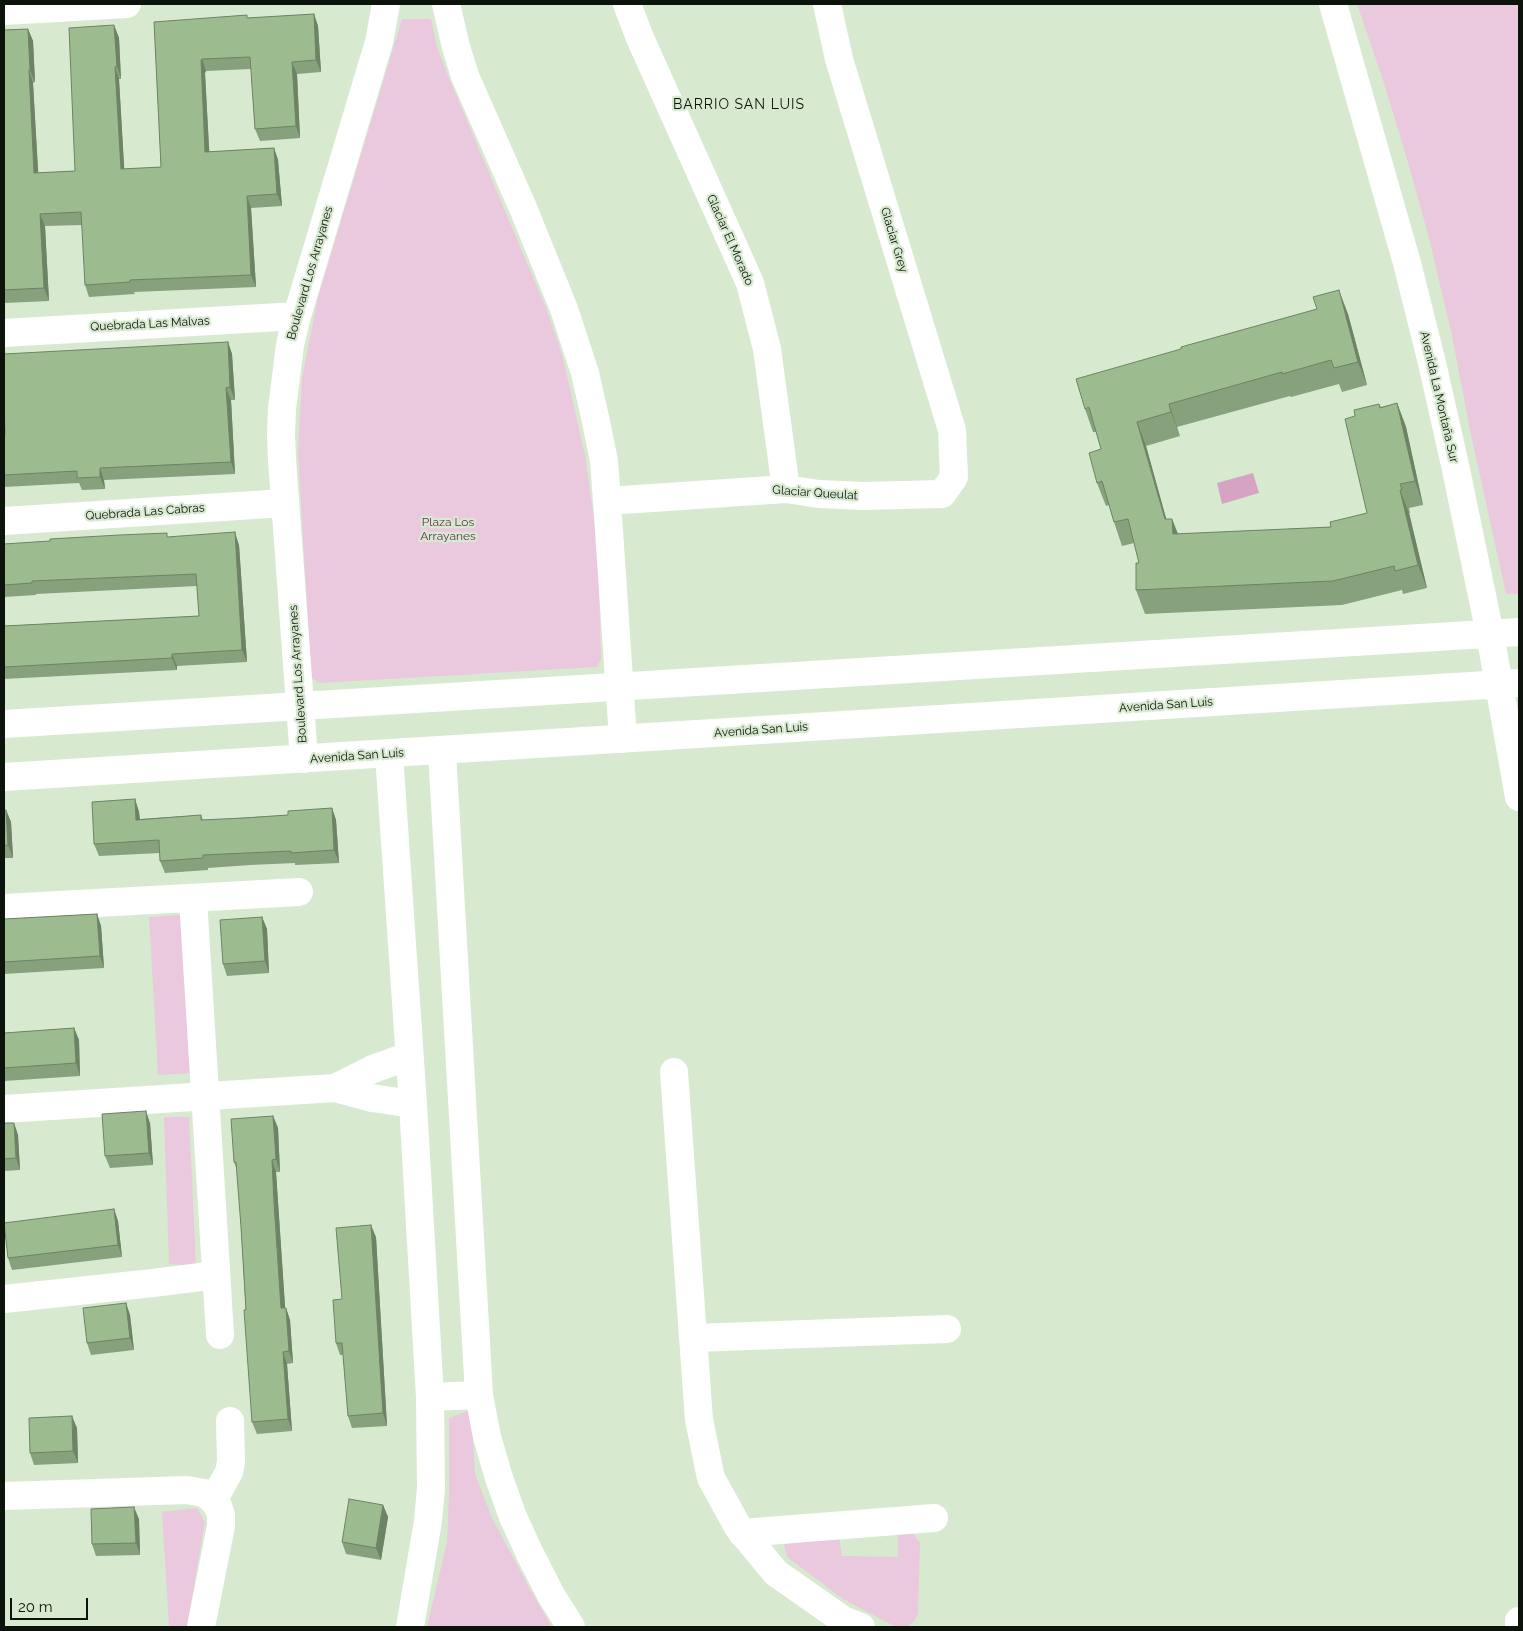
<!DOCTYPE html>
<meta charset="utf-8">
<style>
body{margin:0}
#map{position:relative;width:1523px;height:1631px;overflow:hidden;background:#d7ead0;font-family:Raleway,sans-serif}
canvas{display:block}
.frame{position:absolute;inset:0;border:5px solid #0c130a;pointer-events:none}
.scale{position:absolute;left:10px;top:1598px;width:78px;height:22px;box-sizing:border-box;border:2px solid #0c130a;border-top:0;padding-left:6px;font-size:15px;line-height:18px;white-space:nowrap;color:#0c130a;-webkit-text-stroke:4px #d7ead0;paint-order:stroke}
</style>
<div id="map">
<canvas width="1523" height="1631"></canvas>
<div class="frame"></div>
<div class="scale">20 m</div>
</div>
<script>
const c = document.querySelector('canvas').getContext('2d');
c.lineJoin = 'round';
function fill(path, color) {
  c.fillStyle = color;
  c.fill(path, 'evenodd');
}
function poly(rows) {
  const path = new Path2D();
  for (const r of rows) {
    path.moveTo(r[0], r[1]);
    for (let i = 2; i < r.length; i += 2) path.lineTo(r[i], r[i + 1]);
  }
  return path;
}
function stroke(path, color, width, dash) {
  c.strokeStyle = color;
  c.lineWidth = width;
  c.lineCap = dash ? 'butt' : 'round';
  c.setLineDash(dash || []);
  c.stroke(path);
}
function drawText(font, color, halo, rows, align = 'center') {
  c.font = font + ' Raleway,sans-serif';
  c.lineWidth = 4.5;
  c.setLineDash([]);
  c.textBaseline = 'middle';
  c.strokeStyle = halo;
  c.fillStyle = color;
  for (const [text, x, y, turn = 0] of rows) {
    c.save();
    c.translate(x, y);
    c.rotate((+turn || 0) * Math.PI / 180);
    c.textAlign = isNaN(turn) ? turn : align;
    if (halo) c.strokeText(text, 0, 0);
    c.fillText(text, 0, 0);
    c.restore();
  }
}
fill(poly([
 [1357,4,1519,4,1519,594,1506,594,1471,435,1452,336,1429,238,1407,159,1383,80],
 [402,19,431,19,437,47,449,78,546,308,562,354,585,455,598,547,601,659,597,667,319,683,311,678,298,451,302,378,318,297],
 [180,915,193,1073,158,1075,149,917],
 [164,1117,189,1117,196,1266,169,1264],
 [471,1410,475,1474,492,1518,530,1589,552,1627,427,1627,447,1542,449,1494,449,1418],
 [197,1508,205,1522,187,1627,169,1627,162,1512],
 [898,1532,913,1533,920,1543,918,1613,915,1620,907,1627,894,1626,843,1599,787,1557,784,1544,790,1538,839,1537,842,1556,898,1557]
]), '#eac8dd');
fill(poly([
 [1253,473,1259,493,1222,504,1217,483]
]), '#d5a4c3');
stroke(poly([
 [446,4,456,47,465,76,523,208,564,309,585,373,595,417,604,461,607,501,623,739],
 [627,4,640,38,750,283,767,349,786,489],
 [1333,4,1407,263,1432,363,1455,465,1490,634,1519,797],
 [4,11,127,4],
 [4,333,297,316],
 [607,501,786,489,819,494,863,496,942,494,954,477,952,430,839,59,827,4],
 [4,521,285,503],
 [4,724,1519,632],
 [442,751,479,1395,487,1437,499,1478,513,1517,530,1554,551,1595,571,1627],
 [389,754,413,1104,430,1397,431,1488,428,1521,410,1627],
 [304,759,282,460,281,435,282,409,290,345,297,316,379,42,386,4],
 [4,777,1519,683],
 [193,899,220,1335],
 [4,908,299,892],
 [674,1072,699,1420,711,1478,738,1527,776,1573,843,1620,861,1627],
 [335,1088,373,1069,409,1056],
 [4,1109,335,1088,372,1098,413,1104],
 [4,1299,153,1283,216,1275],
 [693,1338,947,1329],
 [430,1397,479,1395],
 [4,1496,187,1490,204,1493,211,1498,218,1506,221,1515,221,1526,201,1627],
 [211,1498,219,1490,229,1472,231,1462,230,1421],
 [742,1533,934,1518],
 [1519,1627,1519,1621]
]), '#fff', 28);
fill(poly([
 [314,14,318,26,321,72,297,74,300,138,260,141,255,129,251,69,206,71,205,73,209,152,274,148,278,160,282,206,251,208,256,287,134,292,135,294,89,297,85,285,82,225,45,226,49,301,4,303,4,30,28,29,33,41,35,82,33,83,38,173,75,171,114,25,119,38,121,79,119,79,124,169,161,167,154,22,248,18],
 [1348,314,1367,385,1342,392,1339,384,1291,397,1290,396,1177,427,1180,436,1146,446,1166,519,1172,519,1178,534,1219,532,1331,527,1367,513,1355,416,1379,404,1381,407,1397,403,1406,427,1423,505,1409,508,1410,513,1409,513,1427,588,1403,594,1402,590,1342,605,1145,614,1136,590,1139,563,1134,543,1122,546,1114,522,1109,505,1106,506,1097,483,1101,449,1096,432,1093,432,1085,409],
 [228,342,232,354,235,400,231,400,235,474,104,480,105,489,82,490,79,483,4,487,4,435],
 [168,537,239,545,247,662,177,666,177,670,4,679,4,626,199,616,197,586,36,594,36,595,4,597,4,544],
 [135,799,139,812,140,819,201,815,203,820,288,815,332,808,336,820,339,863,295,865,295,863,250,865,208,868,208,870,165,873,160,861,160,853,99,856,94,844],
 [4,810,6,810,11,822,13,858,4,858],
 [97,914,101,926,104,968,4,974,4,919],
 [262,917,267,929,269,973,227,976,223,964],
 [74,1028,79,1040,80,1076,4,1081,4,1033],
 [273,1116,278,1128,280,1172,276,1172,285,1308,286,1308,290,1320,293,1363,287,1364,292,1431,257,1434,252,1422,241,1227,237,1170,234,1162],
 [4,1123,14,1123,18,1135,20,1170,4,1171],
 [150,1123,153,1165,110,1168,105,1156],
 [114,1209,118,1221,122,1257,12,1270,8,1258],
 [376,1237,387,1426,352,1428,348,1416,343,1355,340,1355,336,1343,342,1299],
 [126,1303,130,1315,134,1350,91,1355,87,1343],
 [77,1428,78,1463,34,1465,30,1453],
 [383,1505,388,1517,381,1560,346,1554,342,1542],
 [139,1519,140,1555,96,1556,92,1544]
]), '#86a17b');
fill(poly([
 [314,14,318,26,321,72,316,60],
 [114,25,119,38,121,79,117,66],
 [28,29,33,41,35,82,30,70],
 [202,59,206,71,205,73,210,164,205,152,201,60],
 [292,62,297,74,300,138,296,126],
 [115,67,119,79,125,181,121,169],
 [29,70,33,83,39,185,34,173],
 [274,148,278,160,282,206,277,194],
 [247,196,251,208,256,287,251,275],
 [40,214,45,226,49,301,44,288],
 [1339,290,1348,314,1367,385,1358,362],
 [228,342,232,354,235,400,230,387],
 [226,388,231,400,235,474,231,462],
 [1397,403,1406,427,1423,505,1415,481],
 [1169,404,1177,427,1180,436,1171,412],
 [1137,422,1146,446,1173,543,1165,519],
 [100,468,104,480,105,489,100,477],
 [1400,490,1409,513,1427,588,1418,565],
 [1172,519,1181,542,1173,534],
 [235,532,239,545,247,662,242,650],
 [172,654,177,666,177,670,172,658],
 [135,799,139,812,141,832,136,820],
 [332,808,336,820,339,863,334,850],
 [6,810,11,822,13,858,8,845],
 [97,914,101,926,104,968,100,956],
 [262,917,267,929,269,973,265,961],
 [74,1028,79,1040,80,1076,76,1063],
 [146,1111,150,1123,153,1165,149,1153],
 [273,1116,278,1128,280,1172,276,1159],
 [14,1123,18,1135,20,1170,16,1158],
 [272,1160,276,1172,286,1320,281,1308],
 [114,1209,118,1221,122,1257,118,1245],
 [371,1225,376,1237,387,1426,383,1413],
 [126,1303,130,1315,134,1350,130,1338],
 [286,1308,290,1320,293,1363,289,1351],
 [283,1352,287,1364,292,1431,288,1419],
 [72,1416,77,1428,78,1463,73,1451],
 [383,1505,388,1517,381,1560,376,1548],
 [134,1507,139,1519,140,1555,136,1543]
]), '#6d8364');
const building = poly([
 [314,14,316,60,292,62,296,126,255,129,250,57,202,59,201,60,205,152,274,148,277,194,247,196,251,275,130,280,130,282,85,285,81,212,40,214,44,288,4,290,4,30,28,29,30,70,29,70,34,173,75,171,69,28,114,25,117,66,115,67,121,169,161,167,154,22,247,15,247,18,314,14],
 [1339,290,1358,362,1334,368,1331,360,1282,374,1282,372,1169,404,1171,412,1137,422,1165,519,1172,519,1173,534,1219,532,1331,527,1330,522,1367,513,1345,419,1355,416,1354,410,1379,404,1380,408,1397,403,1415,481,1400,484,1402,489,1400,490,1418,565,1395,571,1394,566,1333,581,1136,590,1136,563,1139,563,1128,519,1114,522,1102,481,1097,483,1089,453,1101,449,1089,407,1085,409,1076,379,1181,349,1181,347,1317,309,1313,297,1339,290],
 [228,342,230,387,226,388,231,462,100,468,100,477,77,478,77,471,4,475,4,435,5,435,4,405,4,354,228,342],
 [235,532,242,650,172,654,172,658,4,667,4,626,199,616,196,574,32,581,32,583,4,585,4,544,50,541,50,539,119,535,167,533,167,537,235,532],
 [135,799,136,820,201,815,201,820,244,818,288,815,288,811,332,808,334,850,291,853,291,851,246,853,203,855,203,858,160,861,159,840,94,844,92,802,135,799],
 [4,810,6,810,8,845,4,846,4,810],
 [97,914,100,956,4,962,4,919,97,914],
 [262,917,265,961,223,964,220,920,262,917],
 [74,1028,76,1063,4,1068,4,1033,74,1028],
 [146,1111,149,1153,105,1156,102,1114,146,1111],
 [273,1116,276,1159,272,1160,274,1203,281,1308,286,1308,289,1351,283,1352,288,1419,252,1422,244,1310,246,1310,241,1227,236,1162,234,1162,231,1119,273,1116],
 [4,1123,14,1123,16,1158,4,1159,4,1123],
 [114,1209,118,1245,8,1258,4,1223,114,1209],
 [371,1225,383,1413,348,1416,342,1343,336,1343,333,1300,342,1299,336,1228,371,1225],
 [126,1303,130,1338,87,1343,83,1308,126,1303],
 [72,1416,73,1451,30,1453,29,1418,72,1416],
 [349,1499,383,1505,376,1548,342,1542,349,1499],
 [134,1507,136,1543,92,1544,91,1509,134,1507]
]);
fill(building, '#9cbb8f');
stroke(building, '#6d8364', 1);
drawText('12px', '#0c130a', '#d7ead0', [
 ["Glaciar El Morado",730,240,66],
 ["Glaciar Grey",894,240,73],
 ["Boulevard Los Arrayanes",310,273,-74],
 ["Quebrada Las Malvas",150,324,-3],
 ["Avenida La Montaña Sur",1439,397,77],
 ["Glaciar Queulat",815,493,4],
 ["Quebrada Las Cabras",145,512,-4],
 ["Boulevard Los Arrayanes",298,674,-94],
 ["Avenida San Luis",1166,705,-4],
 ["Avenida San Luis",761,730,-4],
 ["Avenida San Luis",357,756,-4]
]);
drawText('12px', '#662b54', '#d7ead0', [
 ["Plaza Los",448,522],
 ["Arrayanes",448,536]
]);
c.letterSpacing = '1px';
drawText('14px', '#0c130a', '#d7ead0', [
 ["BARRIO SAN LUIS",739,105]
]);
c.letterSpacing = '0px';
</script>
